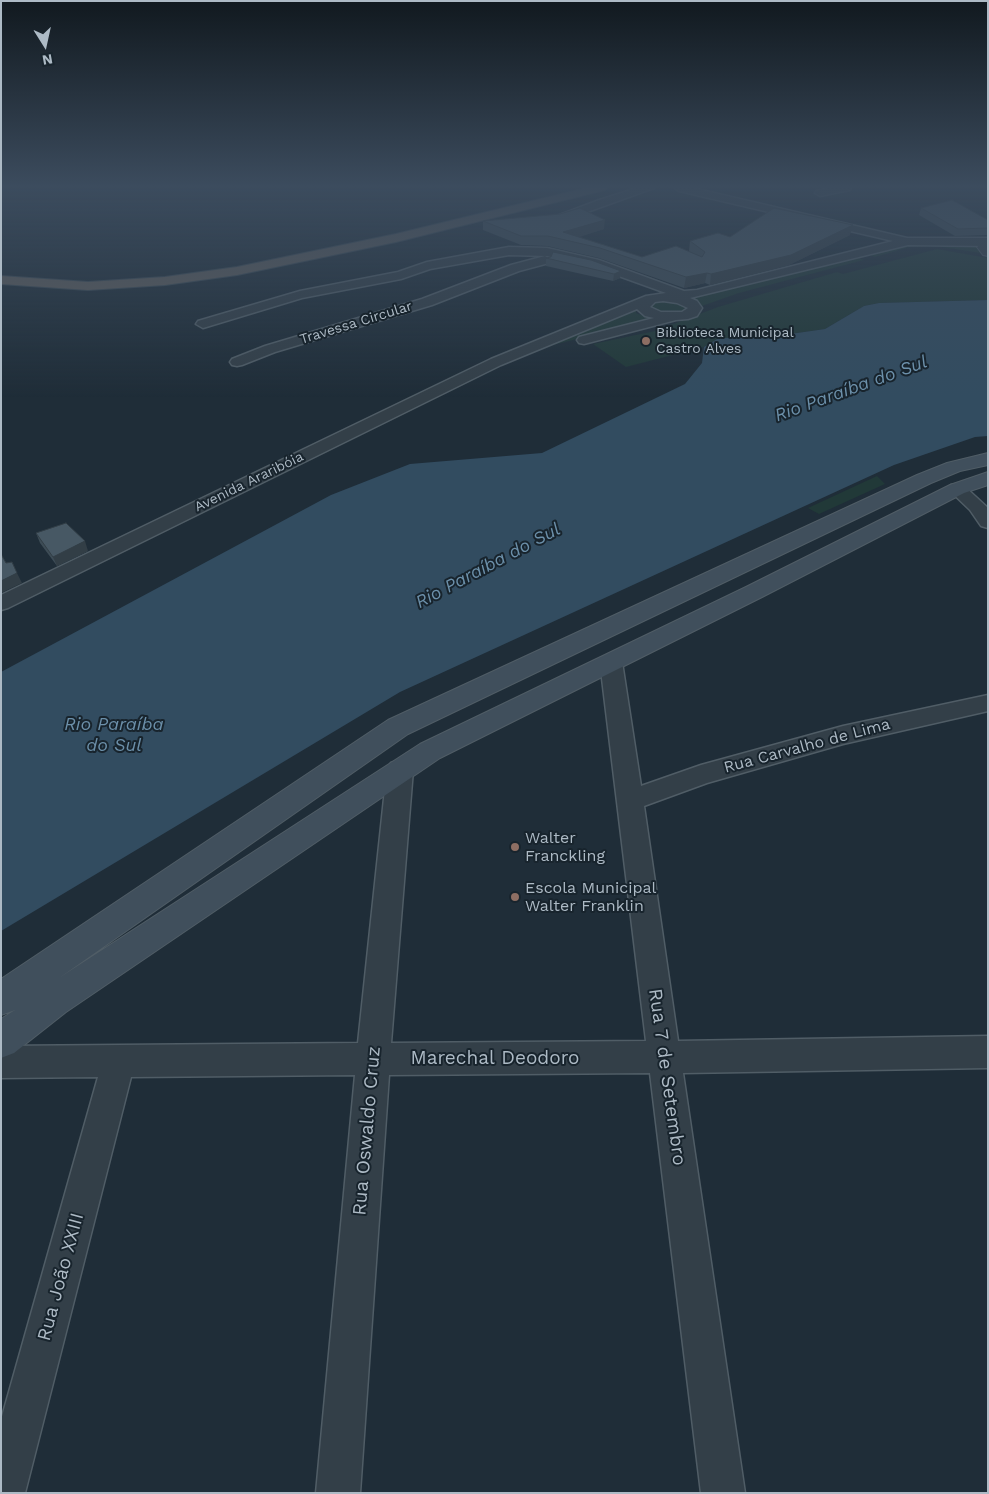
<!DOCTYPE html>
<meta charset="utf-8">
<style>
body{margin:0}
#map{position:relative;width:989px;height:1494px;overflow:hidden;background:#1f2d38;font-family:"Work Sans",sans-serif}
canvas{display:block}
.frame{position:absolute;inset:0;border:2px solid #adbac5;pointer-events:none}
.north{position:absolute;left:20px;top:20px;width:50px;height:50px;-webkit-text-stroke:4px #18242d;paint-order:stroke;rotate:170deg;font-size:14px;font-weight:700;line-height:20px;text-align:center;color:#adbac5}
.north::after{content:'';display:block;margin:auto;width:18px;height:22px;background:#adbac5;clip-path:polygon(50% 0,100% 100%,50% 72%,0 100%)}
</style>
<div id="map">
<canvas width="989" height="1494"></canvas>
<div class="frame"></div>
<div class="north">N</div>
</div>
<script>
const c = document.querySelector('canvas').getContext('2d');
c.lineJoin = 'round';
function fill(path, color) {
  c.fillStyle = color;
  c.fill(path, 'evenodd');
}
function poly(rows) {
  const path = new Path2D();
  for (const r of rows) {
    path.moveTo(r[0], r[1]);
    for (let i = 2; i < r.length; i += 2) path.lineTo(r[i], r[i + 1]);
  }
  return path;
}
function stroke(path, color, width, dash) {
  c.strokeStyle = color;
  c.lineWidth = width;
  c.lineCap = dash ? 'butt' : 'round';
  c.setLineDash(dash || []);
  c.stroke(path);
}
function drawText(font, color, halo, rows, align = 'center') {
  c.font = font + ' "Work Sans",sans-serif';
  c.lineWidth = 4;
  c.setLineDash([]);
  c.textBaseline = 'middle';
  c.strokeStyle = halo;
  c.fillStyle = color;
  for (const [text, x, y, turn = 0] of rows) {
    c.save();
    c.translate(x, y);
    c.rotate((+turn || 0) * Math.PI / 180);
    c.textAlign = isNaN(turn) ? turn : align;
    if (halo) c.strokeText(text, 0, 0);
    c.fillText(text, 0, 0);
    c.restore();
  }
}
fill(poly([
 [910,243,984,243,986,254,936,246,910,247,875,257,864,253],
 [937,249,988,258,988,300,879,303,864,306,825,329,762,338,736,337,717,339,704,347,626,367,593,344,655,331,718,307,837,272,843,274],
 [853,256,864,260,739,293,699,307,698,301,691,298],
 [663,299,690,306,684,314,651,311,648,303],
 [636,306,636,313,638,314,661,318,533,350],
 [877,476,885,484,819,514,808,508]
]), '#213938');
fill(poly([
 [988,300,988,436,975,437,894,465,400,692,1,931,1,672,331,495,410,464,542,453,685,384,702,363,704,347,717,339,736,337,762,338,825,329,864,306,879,303]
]), '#324c60');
const minor = poly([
 [637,188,654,188,565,220,561,221,555,218,557,216,599,200,637,188],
 [674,188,693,188,907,238,988,238,988,246,908,245,690,298,697,301,702,308,697,316,688,319,676,320,584,344,579,343,577,340,579,337,654,318,645,316,637,309,501,365,8,608,1,610,1,595,491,359,646,296,666,293,591,266,547,256,509,255,430,269,401,279,302,298,203,328,196,324,198,321,300,291,398,272,427,262,509,247,547,248,599,260,684,291,697,290,893,241,679,191,674,188],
 [663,301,677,303,688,308,682,312,661,312,650,307,655,302,663,301],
 [829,188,851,188,850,190,820,196,815,193,816,191,829,188],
 [545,256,551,260,549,263,519,271,432,305,275,352,242,365,237,366,232,365,230,362,232,359,265,346,422,299,511,265,545,256],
 [957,484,963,485,988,508,988,528,981,526,970,510,948,489,951,485,957,484],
 [611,654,619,657,622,662,641,786,701,765,843,726,988,695,988,711,843,744,707,783,644,806,678,1041,988,1036,988,1068,683,1073,745,1493,701,1493,650,1073,389,1075,360,1493,316,1493,355,1075,131,1077,25,1493,1,1493,1,1420,98,1077,1,1078,1,1046,358,1043,387,770,391,763,400,760,409,763,413,770,391,1043,646,1041,600,662,603,657,611,654]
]);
const tertiary = poly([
 [988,240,988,256,983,255,977,247,988,240]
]);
const secondary = poly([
 [988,453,988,465,960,471,931,483,408,734,59,978,420,744,746,587,950,485,988,472,988,485,964,493,762,597,440,758,66,1012,14,1053,1,1058,1,1019,15,1010,1,1015,1,979,388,720,917,475,947,463,988,453]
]);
const trunk = poly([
 [586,188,606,188,605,190,396,242,237,275,165,285,88,290,1,284,1,276,88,282,165,277,237,267,396,234,586,188]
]);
stroke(minor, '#505d66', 3);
stroke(tertiary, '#505d66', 2);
stroke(secondary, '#505d66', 2);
stroke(trunk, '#3d4a53', 2);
fill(minor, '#333f48');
fill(tertiary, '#333f48');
fill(secondary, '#404f5c');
fill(trunk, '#605e5c');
fill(poly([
 [921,208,988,220,988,235,955,236,919,215],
 [483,221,604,229,578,237,642,257,689,251,690,241,730,237,850,235,789,265,710,285,705,283,684,288,599,258,547,246,521,245,483,230],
 [546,258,621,271,620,278,613,281,546,266],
 [36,533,88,551,57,566,40,543]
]), '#3d4c56');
fill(poly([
 [605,220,604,229,567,241,563,232],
 [853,225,850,235,789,265,710,285,711,274],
 [621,271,620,278,613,281,614,274],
 [707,273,705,283,684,288,686,277],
 [85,541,88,551,57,566,53,557],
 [17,573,22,583,1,593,1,581]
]), '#323e46');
const building = poly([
 [952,200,988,220,988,228,958,229,921,208,952,200],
 [580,208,605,220,563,232,642,257,676,246,702,257,705,252,690,241,718,233,730,237,774,208,853,225,791,255,711,274,707,273,686,277,600,248,548,236,521,236,483,221,560,214,580,208],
 [553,252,591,260,621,271,614,274,546,258,551,257,553,252],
 [66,523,85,541,53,557,36,533,66,523],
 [1,554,6,563,12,562,17,573,1,581,1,554]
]);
fill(building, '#475864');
stroke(building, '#323e46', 1);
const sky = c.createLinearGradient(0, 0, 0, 397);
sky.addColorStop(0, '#11191f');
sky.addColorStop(0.47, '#3c4c5e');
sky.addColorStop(1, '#3c4c5e00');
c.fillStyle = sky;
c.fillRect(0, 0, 989, 397);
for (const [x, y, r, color] of [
 [646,341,5,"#8d6e63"],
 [515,847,5,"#8d6e63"],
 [515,897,5,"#8d6e63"]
]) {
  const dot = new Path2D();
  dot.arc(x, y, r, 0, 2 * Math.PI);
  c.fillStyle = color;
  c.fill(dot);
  stroke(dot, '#18242d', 2);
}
drawText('14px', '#adbac5', '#18242d', [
 ["Travessa Circular",356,323,-17],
 ["Avenida Araribóia",249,482,-26]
]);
drawText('14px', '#adbac5', '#18242d', [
 ["Biblioteca Municipal",656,333],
 ["Castro Alves",656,349]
], 'left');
drawText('16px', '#adbac5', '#18242d', [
 ["Rua Carvalho de Lima",807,746,-15]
]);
drawText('16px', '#adbac5', '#18242d', [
 ["Walter",525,838],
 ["Franckling",525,856],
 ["Escola Municipal",525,888],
 ["Walter Franklin",525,906]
], 'left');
drawText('italic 18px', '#6c90aa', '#18242d', [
 ["Rio Paraíba do Sul",851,389,-20],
 ["Rio Paraíba do Sul",488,566,-28],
 ["Rio Paraíba",114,725],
 ["do Sul",114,746]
]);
drawText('19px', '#adbac5', '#18242d', [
 ["Marechal Deodoro",495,1058],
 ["Rua 7 de Setembro",667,1077,82],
 ["Rua Oswaldo Cruz",367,1131,-85],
 ["Rua João XXIII",61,1277,-75]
]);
</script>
